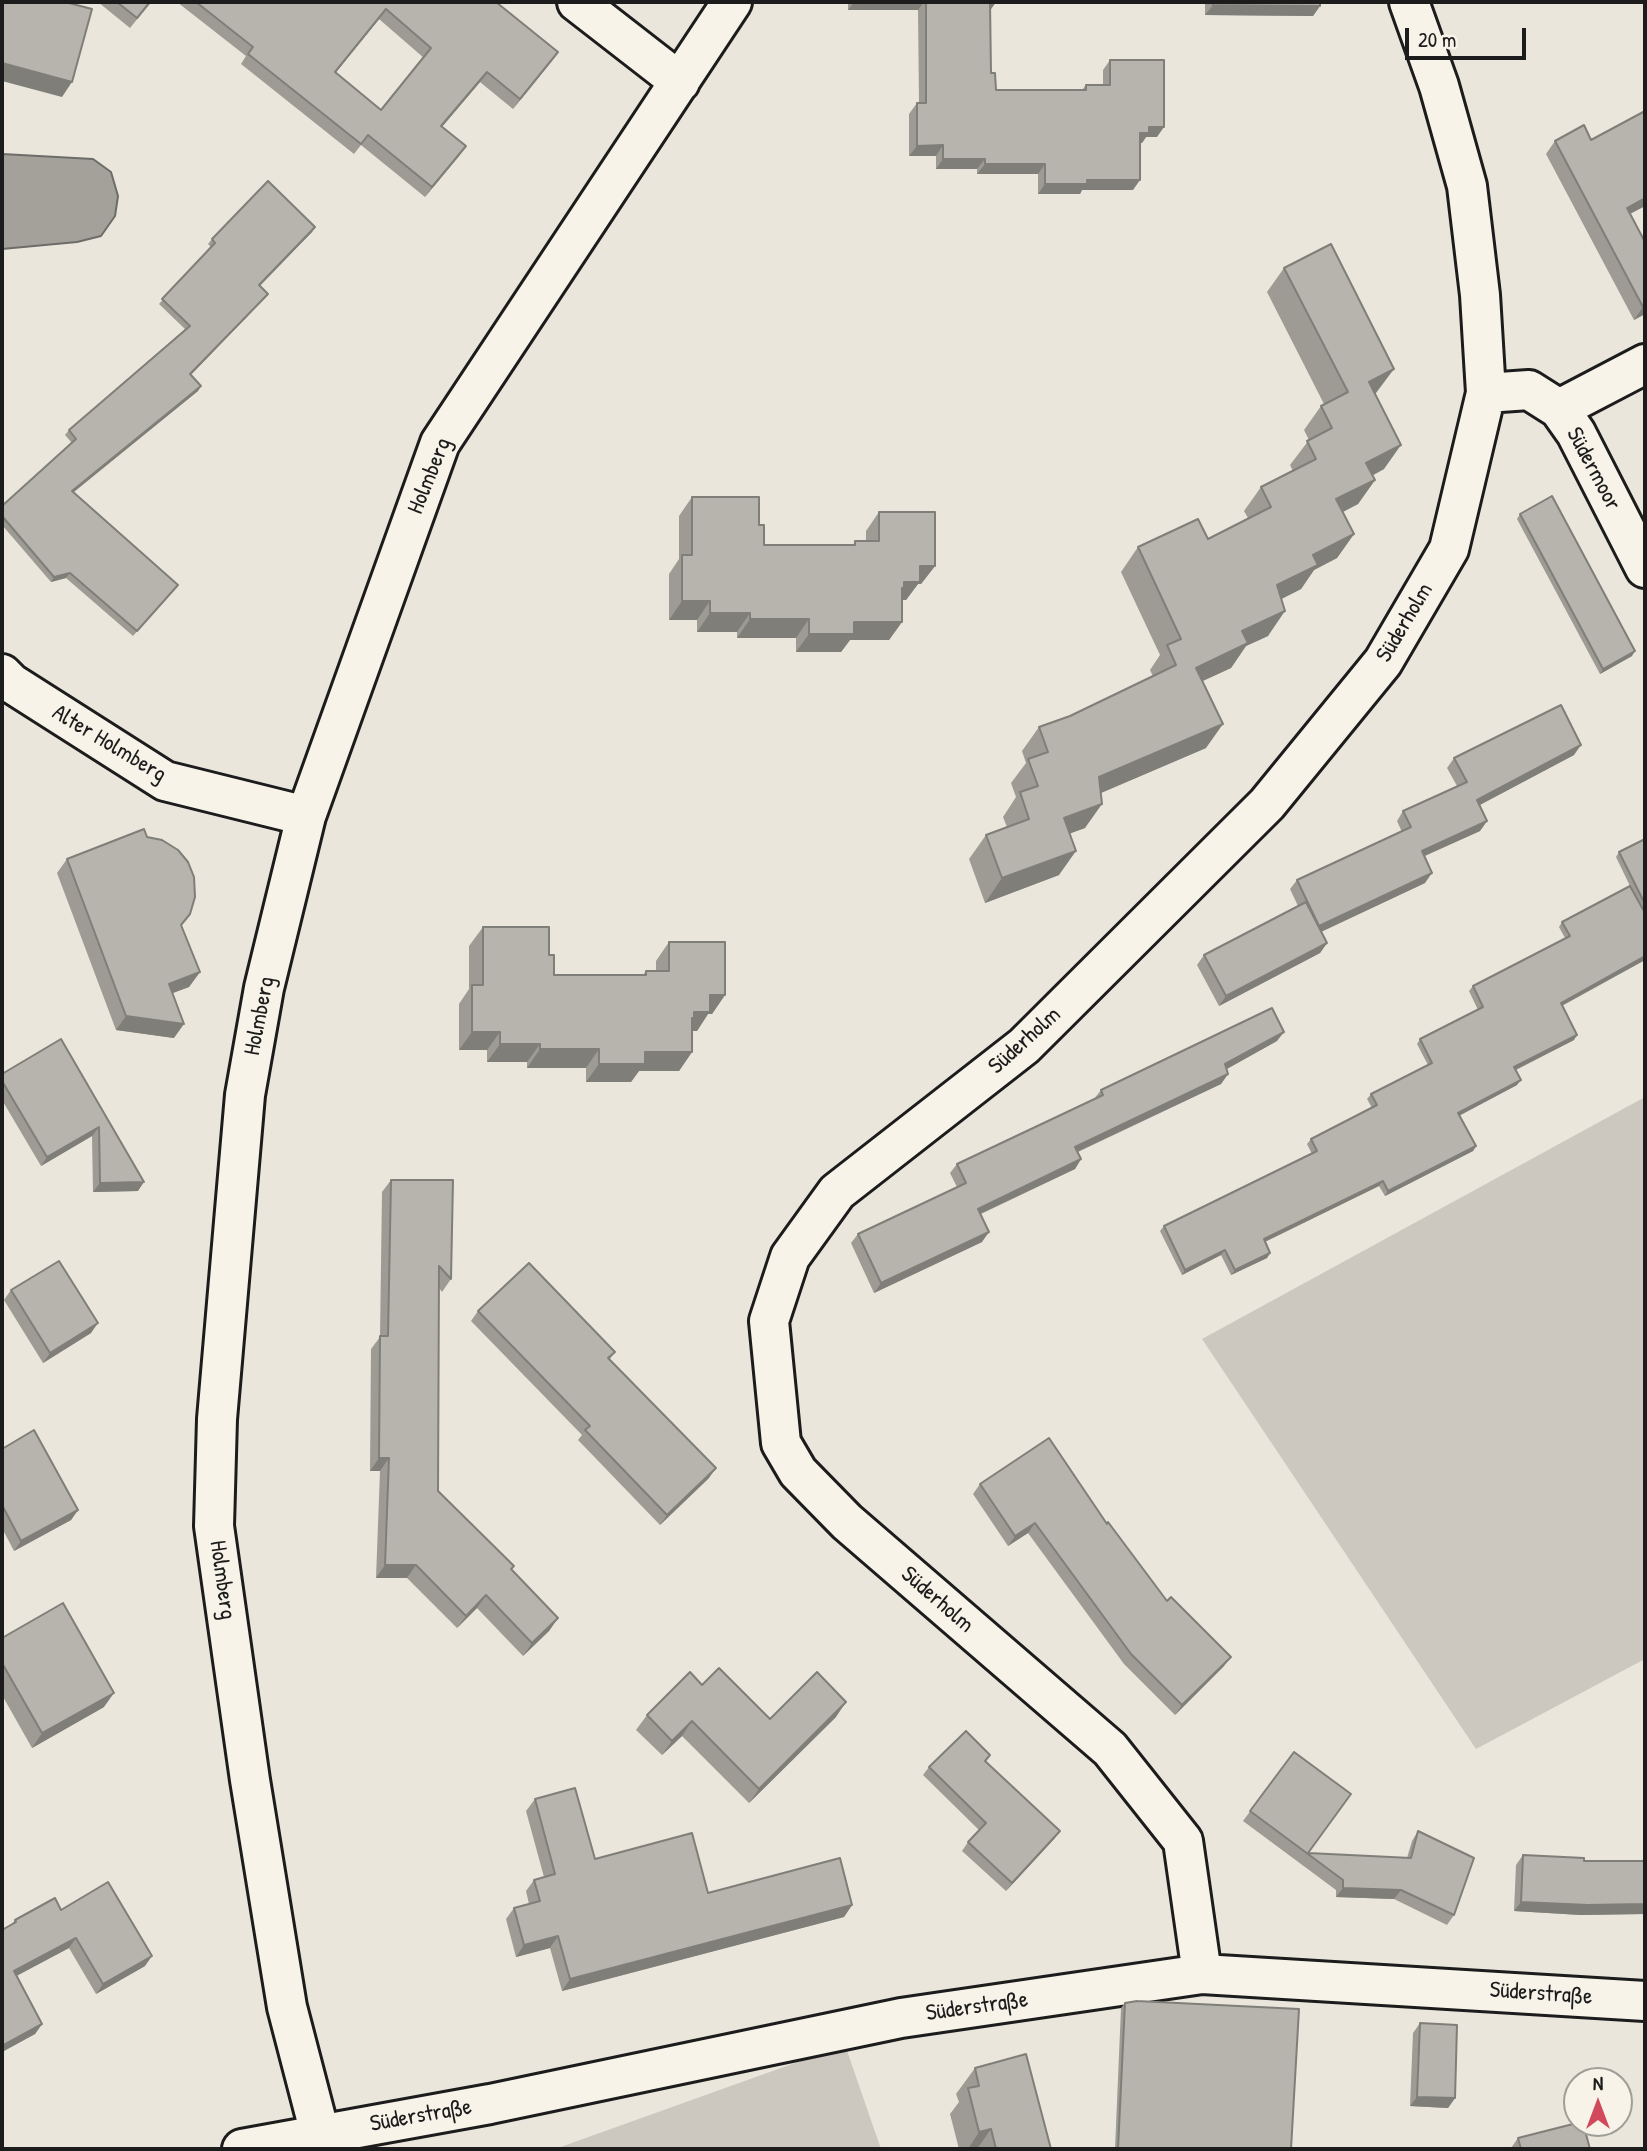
<!DOCTYPE html>
<meta charset="utf-8">
<style>
body{margin:0}
#map{position:relative;width:1647px;height:2151px;overflow:hidden;background:#eae6dc;font-family:"Patrick Hand",sans-serif}
canvas{display:block}
.frame{position:absolute;inset:0;border:4px solid #1c1c1c;pointer-events:none}
.north{position:absolute;left:1563px;top:2067px;width:70px;height:70px;box-sizing:border-box;background:#f7f3e8;border:2px solid #9f9d96;border-radius:50%;rotate:0deg;font-size:19px;font-weight:700;line-height:28px;text-align:center;color:#1c1c1c}
.north::after{content:'';display:block;margin:auto;width:24px;height:32px;background:#d1495b;clip-path:polygon(50% 0,100% 100%,50% 72%,0 100%)}
.scale{position:absolute;left:1405px;top:28px;width:121px;height:32px;box-sizing:border-box;border:4px solid #1c1c1c;border-top:0;padding-left:9px;font-size:21px;line-height:24px;white-space:nowrap;color:#1c1c1c;-webkit-text-stroke:5px #f7f3e8;paint-order:stroke}
</style>
<div id="map">
<canvas width="1647" height="2151"></canvas>
<div class="frame"></div>
<div class="north">N</div>
<div class="scale">20 m</div>
</div>
<script>
const c = document.querySelector('canvas').getContext('2d');
c.lineJoin = 'round';
function fill(path, color) {
  c.fillStyle = color;
  c.fill(path, 'evenodd');
}
function poly(rows) {
  const path = new Path2D();
  for (const r of rows) {
    path.moveTo(r[0], r[1]);
    for (let i = 2; i < r.length; i += 2) path.lineTo(r[i], r[i + 1]);
  }
  return path;
}
function stroke(path, color, width, dash) {
  c.strokeStyle = color;
  c.lineWidth = width;
  c.lineCap = dash ? 'butt' : 'round';
  c.setLineDash(dash || []);
  c.stroke(path);
}
function drawText(font, color, halo, rows, align = 'center') {
  c.font = font + ' "Patrick Hand",sans-serif';
  c.lineWidth = 6;
  c.setLineDash([]);
  c.textBaseline = 'middle';
  c.strokeStyle = halo;
  c.fillStyle = color;
  for (const [text, x, y, turn = 0] of rows) {
    c.save();
    c.translate(x, y);
    c.rotate((+turn || 0) * Math.PI / 180);
    c.textAlign = isNaN(turn) ? turn : align;
    if (halo) c.strokeText(text, 0, 0);
    c.fillText(text, 0, 0);
    c.restore();
  }
}
fill(poly([
 [1645,1097,1645,1659,1476,1749,1202,1339],
 [845,2045,881,2149,555,2149]
]), '#ccc8c0');
const water = poly([
 [2,154,93,159,111,172,118,196,115,216,101,236,77,242,2,249,2,154]
]);
fill(water, '#a3a19a');
stroke(water, '#6d6c68', 2);
const minor = poly([
 [577,2,680,82],
 [1486,393,1529,390,1559,409,1576,433,1645,568],
 [1559,409,1645,364],
 [2,674,11,683,165,781,306,816],
 [1202,1974,1183,1841,1110,1749,847,1522,798,1472,781,1443,769,1321,790,1257,837,1192,1024,1046,1267,804,1383,662,1449,549,1486,393,1480,295,1467,186,1439,86,1409,2],
 [242,2149,490,2104,901,2018,1202,1974,1645,2001],
 [324,2149,287,2007,250,1780,214,1526,217,1419,245,1095,264,988,306,816,440,443,732,2]
]);
stroke(minor, '#1c1c1c', 44);
stroke(minor, '#f7f3e8', 38);
fill(poly([
 [98,2,151,2,130,28],
 [177,2,496,2,558,52,513,109,480,82,442,127,466,146,425,197,361,145,354,154,241,64,246,56],
 [379,19,424,58,381,110,335,73],
 [848,2,996,2,991,9,991,73,996,90,1082,90,1086,85,1103,85,1103,70,1110,60,1157,137,1146,137,1142,143,1140,143,1133,190,1082,190,1080,194,1038,194,1038,174,977,174,977,169,936,169,936,156,909,156,909,114,917,103,919,103,918,10,848,10],
 [1205,2,1320,2,1320,6,1313,16,1205,15],
 [1645,111,1645,206,1630,214,1645,242,1645,314,1634,320,1546,154,1555,141,1591,140],
 [315,227,312,232,260,286,268,294,264,299,191,374,198,391,73,492,178,585,133,636,66,578,51,582,2,525,2,506,72,443,65,435,69,430,185,329,159,304,211,247,208,244,212,239],
 [1284,268,1376,393,1375,394,1384,469,1372,476,1375,480,1358,504,1343,512,1354,534,1337,558,1314,570,1301,589,1281,599,1268,636,1246,646,1231,668,1202,681,1206,748,1101,793,1085,828,1070,833,1059,875,985,903,969,859,986,835,1007,827,1003,817,1016,797,1011,783,1026,763,1022,751,1039,727,1070,716,1153,676,1150,670,1160,655,1121,572,1138,547,1208,539,1248,518,1244,511,1261,487,1293,471,1290,465,1309,440,1304,430,1321,406,1324,404,1267,292],
 [692,497,759,525,764,545,853,545,855,541,866,541,866,531,879,512,935,566,921,584,918,584,906,600,902,600,902,622,889,640,850,640,841,652,796,652,796,638,737,638,737,632,697,632,697,620,669,620,669,574,679,559,679,516],
 [1520,514,1632,656,1600,674,1517,519],
 [1574,755,1480,805,1487,821,1480,831,1425,856,1425,883,1321,932,1327,943,1320,953,1219,1006,1197,965,1204,955,1298,906,1290,889,1297,880,1402,832,1397,821,1403,811,1457,786,1447,768,1454,758],
 [147,837,200,972,189,987,173,993,174,1038,116,1030,57,873,67,859],
 [1645,839,1645,960,1562,1006,1574,1040,1516,1070,1517,1085,1460,1115,1476,1146,1473,1151,1385,1196,1379,1186,1265,1242,1270,1253,1267,1258,1231,1275,1221,1255,1182,1275,1160,1231,1164,1226,1312,1154,1307,1144,1311,1139,1372,1108,1367,1099,1371,1094,1428,1065,1417,1044,1420,1039,1478,1010,1469,991,1473,986,1565,938,1559,927,1562,922,1630,886,1616,857,1619,852],
 [483,927,549,955,554,975,643,975,646,971,656,971,656,961,669,942,725,995,712,1014,708,1014,697,1031,692,1031,692,1052,679,1071,639,1071,631,1082,586,1082,586,1068,527,1068,527,1062,487,1062,487,1050,459,1050,459,1004,469,989,469,946],
 [61,1039,138,1191,93,1192,92,1136,41,1166,2,1100,2,1074],
 [1277,1041,1226,1069,1228,1074,1221,1084,1078,1152,1081,1159,1075,1169,981,1214,982,1242,874,1293,851,1243,858,1234,957,1187,950,1173,957,1164,1094,1099,1101,1090],
 [391,1180,451,1279,442,1292,439,1288,438,1491,558,1618,549,1631,523,1656,477,1608,457,1628,407,1578,376,1578,380,1471,370,1471,371,1349,380,1337,382,1192],
 [11,1290,91,1333,43,1363,4,1300],
 [478,1311,615,1352,610,1359,709,1478,660,1525,578,1440,582,1435,471,1321],
 [2,1449,78,1510,71,1520,14,1551,2,1528],
 [980,1484,1107,1524,1167,1601,1224,1666,1175,1715,1124,1664,1028,1533,1008,1546,973,1494],
 [2,1638,104,1707,32,1748,2,1695],
 [702,1685,770,1719,836,1717,749,1803,682,1736,662,1755,636,1730,647,1715],
 [1294,1752,1308,1853,1407,1858,1412,1841,1418,1831,1454,1915,1447,1925,1394,1899,1336,1897,1336,1890,1243,1821],
 [986,1761,1054,1839,1006,1891,962,1851,968,1842,979,1830,923,1775,929,1767],
 [535,1799,595,1859,708,1893,852,1905,844,1917,562,1991,550,1948,516,1957,506,1919,514,1908,529,1904,526,1891,534,1880,544,1877,526,1811],
 [1523,1855,1584,1861,1645,1861,1645,1914,1581,1915,1514,1911,1516,1865],
 [61,1910,145,1966,96,1994,69,1948,16,1976,42,2024,35,2034,2,2052,11,1925,15,1920],
 [1125,2003,1291,2149,1115,2149,1121,2008],
 [1420,2023,1455,2098,1448,2108,1410,2106,1413,2033],
 [975,2068,1051,2149,959,2149,950,2114,959,2102,956,2094],
 [1518,2138,1590,2149,1511,2149,1511,2148]
]), '#9d9b94');
fill(poly([
 [854,2,924,2,918,10,848,10],
 [988,2,996,2,991,9],
 [1213,5,1320,6,1313,16,1205,15],
 [386,9,379,19,328,82,335,72],
 [558,52,551,62,513,109,520,99],
 [2,63,72,82,62,97,2,81],
 [487,72,480,82,434,136,441,126],
 [1149,127,1164,127,1157,137,1146,137,1142,143,1133,143,1140,133],
 [943,145,936,156,909,156,917,146],
 [466,146,459,156,425,197,432,187],
 [943,159,985,159,977,169,936,169],
 [985,164,1045,164,1038,174,977,174],
 [1087,180,1140,180,1133,190,1082,190,1080,194,1038,194,1045,184],
 [1645,198,1645,206,1618,220,1627,208],
 [315,227,312,232,255,290,259,285],
 [268,294,264,299,187,379,190,374],
 [1645,306,1645,314,1634,320,1643,307],
 [1394,369,1376,393,1352,406,1369,382],
 [201,386,198,391,69,496,72,491],
 [1401,445,1384,469,1349,487,1366,463],
 [1375,480,1358,504,1319,524,1336,499],
 [1354,534,1337,558,1314,570,1301,589,1260,610,1277,585,1313,555],
 [920,566,935,566,921,584,918,584,906,600,896,600,904,582],
 [70,573,66,578,51,582,54,577],
 [682,601,710,601,697,620,669,620],
 [1285,611,1268,636,1246,646,1231,668,1179,692,1196,668,1242,631],
 [710,613,750,613,737,632,697,632],
 [750,619,809,619,796,638,737,638],
 [854,622,902,622,889,640,850,640,841,652,796,652,809,634],
 [1635,651,1632,656,1600,674,1603,669],
 [1223,724,1206,748,1082,801,1099,777],
 [1581,745,1574,755,1470,810,1477,800],
 [1102,804,1085,828,1047,842,1064,818],
 [1487,821,1480,831,1415,860,1422,851],
 [1076,851,1059,875,985,903,1002,878],
 [1432,873,1425,883,1312,936,1319,926],
 [1327,943,1320,953,1219,1006,1226,996],
 [1645,956,1645,960,1557,1008,1561,1003],
 [200,972,189,987,159,998,169,984],
 [710,995,725,995,712,1014,708,1014,697,1031,685,1031,694,1012],
 [126,1016,184,1024,174,1038,116,1030],
 [472,1032,500,1032,487,1050,459,1050],
 [1284,1032,1277,1041,1218,1074,1225,1064],
 [1577,1035,1574,1040,1511,1072,1514,1067],
 [500,1044,540,1044,527,1062,487,1062],
 [540,1049,599,1049,586,1068,527,1068],
 [645,1052,692,1052,679,1071,639,1071,631,1082,586,1082,599,1064],
 [1228,1074,1221,1084,1068,1156,1075,1147],
 [1521,1080,1517,1085,1455,1118,1458,1113],
 [99,1127,92,1136,41,1166,47,1157],
 [1476,1146,1473,1151,1385,1196,1388,1191],
 [1081,1159,1075,1169,971,1218,978,1209],
 [1383,1181,1379,1186,1260,1244,1264,1239],
 [144,1182,138,1191,93,1192,100,1183],
 [989,1232,982,1242,874,1293,881,1283],
 [1225,1250,1221,1255,1182,1275,1185,1270],
 [1270,1253,1267,1258,1231,1275,1235,1270],
 [98,1323,91,1333,43,1363,50,1353],
 [379,1458,389,1458,380,1471,370,1471],
 [716,1468,709,1478,660,1525,667,1515],
 [78,1510,71,1520,14,1551,21,1541],
 [1035,1523,1028,1533,1008,1546,1015,1536],
 [385,1565,416,1565,407,1578,376,1578],
 [486,1595,477,1608,457,1628,466,1616],
 [558,1618,549,1631,523,1656,532,1643],
 [1231,1657,1224,1666,1175,1715,1182,1705],
 [114,1693,104,1707,32,1748,42,1733],
 [846,1702,836,1717,749,1803,759,1789],
 [692,1721,682,1736,662,1755,672,1741],
 [1060,1831,1054,1839,1006,1891,1012,1883],
 [1343,1888,1401,1890,1394,1899,1336,1897],
 [1521,1902,1645,1904,1645,1914,1581,1915,1514,1911],
 [852,1905,844,1917,562,1991,570,1979],
 [558,1936,550,1948,516,1957,524,1945],
 [76,1938,69,1948,7,1981,14,1971],
 [152,1956,145,1966,96,1994,103,1984],
 [42,2024,35,2034,2,2052,2,2046],
 [1417,2097,1455,2098,1448,2108,1410,2106],
 [991,2129,977,2149,968,2149,979,2132]
]), '#7f7e78');
const building = poly([
 [2,2,65,2,92,9,72,82,2,63,2,2],
 [117,2,150,2,137,18,117,2],
 [196,2,496,2,558,52,520,99,487,72,441,126,466,146,432,187,368,135,361,144,248,54,253,47,196,2],
 [386,9,431,48,381,110,335,72,386,9],
 [926,2,990,2,991,73,995,73,996,90,1086,90,1086,85,1110,85,1110,60,1164,60,1164,127,1149,127,1149,133,1140,133,1140,180,1087,180,1087,184,1045,184,1045,164,985,164,985,159,943,159,943,145,917,146,917,103,926,103,926,2],
 [1213,2,1320,2,1320,6,1213,5,1213,2],
 [1645,111,1645,198,1627,208,1645,242,1645,306,1643,307,1555,141,1584,125,1591,140,1645,111],
 [268,181,315,227,259,285,268,294,190,374,201,386,72,491,178,585,137,631,70,573,54,577,2,516,2,506,76,439,69,430,190,326,162,299,215,243,212,239,268,181],
 [1331,244,1394,369,1369,382,1401,445,1366,463,1375,480,1336,499,1354,534,1313,555,1318,565,1277,585,1285,611,1242,631,1248,643,1196,668,1223,724,1099,777,1102,804,1064,818,1076,851,1002,878,986,835,1029,819,1020,792,1038,786,1028,759,1048,752,1039,727,1070,716,1176,665,1167,645,1181,639,1138,547,1198,519,1208,539,1271,507,1261,487,1316,459,1307,441,1332,428,1321,406,1348,392,1284,268,1331,244],
 [1552,496,1635,651,1603,669,1520,514,1552,496],
 [692,497,759,497,759,525,764,525,764,545,855,545,855,541,879,541,879,512,935,512,935,566,920,566,920,582,904,582,904,588,902,588,902,622,854,622,854,634,809,634,809,619,750,619,750,613,710,613,710,601,682,601,682,555,692,555,692,497],
 [1561,705,1581,745,1477,800,1487,821,1422,851,1432,873,1319,926,1297,880,1411,827,1403,811,1467,782,1454,758,1561,705],
 [144,829,147,837,162,840,178,850,188,862,194,877,195,897,190,914,181,925,200,972,169,984,184,1024,126,1016,67,859,144,829],
 [1645,839,1645,904,1619,852,1645,839],
 [1630,886,1645,913,1645,956,1561,1003,1577,1035,1514,1067,1521,1080,1458,1113,1476,1146,1388,1191,1383,1181,1264,1239,1270,1253,1235,1270,1225,1250,1185,1270,1164,1226,1317,1151,1311,1139,1377,1105,1371,1094,1432,1063,1420,1039,1483,1007,1473,986,1570,936,1562,922,1630,886],
 [1306,902,1327,943,1226,996,1204,955,1306,902],
 [483,927,549,927,549,955,554,955,554,975,646,975,646,971,669,971,669,942,725,942,725,995,710,995,710,1012,694,1012,694,1018,692,1018,692,1052,645,1052,645,1064,599,1064,599,1049,540,1049,540,1044,500,1044,500,1032,472,1032,472,985,483,985,483,927],
 [1272,1008,1284,1032,1225,1064,1228,1074,1075,1147,1081,1159,978,1209,989,1232,881,1283,858,1234,966,1183,957,1164,1103,1095,1101,1090,1272,1008],
 [61,1039,144,1182,100,1183,99,1127,47,1157,2,1081,2,1074,61,1039],
 [391,1180,453,1180,451,1279,439,1266,438,1491,514,1566,511,1569,558,1618,532,1643,486,1595,466,1616,416,1565,385,1565,389,1458,379,1458,380,1336,388,1336,391,1180],
 [59,1261,98,1323,50,1353,11,1290,59,1261],
 [529,1263,615,1352,608,1358,716,1468,667,1515,585,1430,590,1426,478,1311,529,1263],
 [34,1430,78,1510,21,1541,2,1505,2,1449,34,1430],
 [1049,1438,1107,1524,1108,1522,1167,1601,1171,1597,1231,1657,1182,1705,1131,1654,1035,1523,1015,1536,980,1484,1049,1438],
 [63,1603,114,1693,42,1733,2,1663,2,1638,63,1603],
 [719,1668,770,1719,817,1672,846,1702,759,1789,692,1721,672,1741,647,1715,690,1672,702,1685,719,1668],
 [966,1731,990,1755,985,1761,1060,1831,1012,1883,968,1842,986,1823,929,1767,966,1731],
 [1294,1752,1351,1794,1308,1853,1411,1858,1418,1831,1474,1858,1454,1915,1401,1890,1343,1888,1343,1880,1250,1811,1294,1752],
 [575,1788,595,1859,692,1833,708,1893,840,1858,852,1905,570,1979,558,1936,524,1945,514,1908,540,1901,534,1880,555,1874,535,1799,575,1788],
 [1523,1855,1584,1858,1584,1861,1645,1861,1645,1904,1588,1905,1521,1902,1523,1855],
 [108,1882,152,1956,103,1984,76,1938,14,1971,42,2024,2,2046,2,1930,16,1922,15,1920,55,1898,61,1910,108,1882],
 [1137,2001,1299,2009,1291,2149,1118,2149,1125,2003,1137,2001],
 [1420,2023,1457,2025,1455,2098,1417,2097,1420,2023],
 [1026,2054,1051,2149,996,2149,991,2129,979,2132,968,2088,979,2086,975,2068,1026,2054],
 [1577,2123,1583,2123,1590,2149,1521,2149,1518,2138,1577,2123]
]);
fill(building, '#b6b4ac');
stroke(building, '#7f7e78', 2);
drawText('23px', '#1c1c1c', '#f7f3e8', [
 ["Südermoor",1593,469,62],
 ["Holmberg",430,476,-68],
 ["Süderholm",1405,623,-59],
 ["Alter Holmberg",109,744,31],
 ["Holmberg",260,1016,-79],
 ["Süderholm",1025,1041,-42],
 ["Holmberg",222,1580,82],
 ["Süderholm",937,1600,41],
 ["Süderstraße",1541,1994,4],
 ["Süderstraße",977,2007,-8],
 ["Süderstraße",421,2116,-10]
]);
</script>
